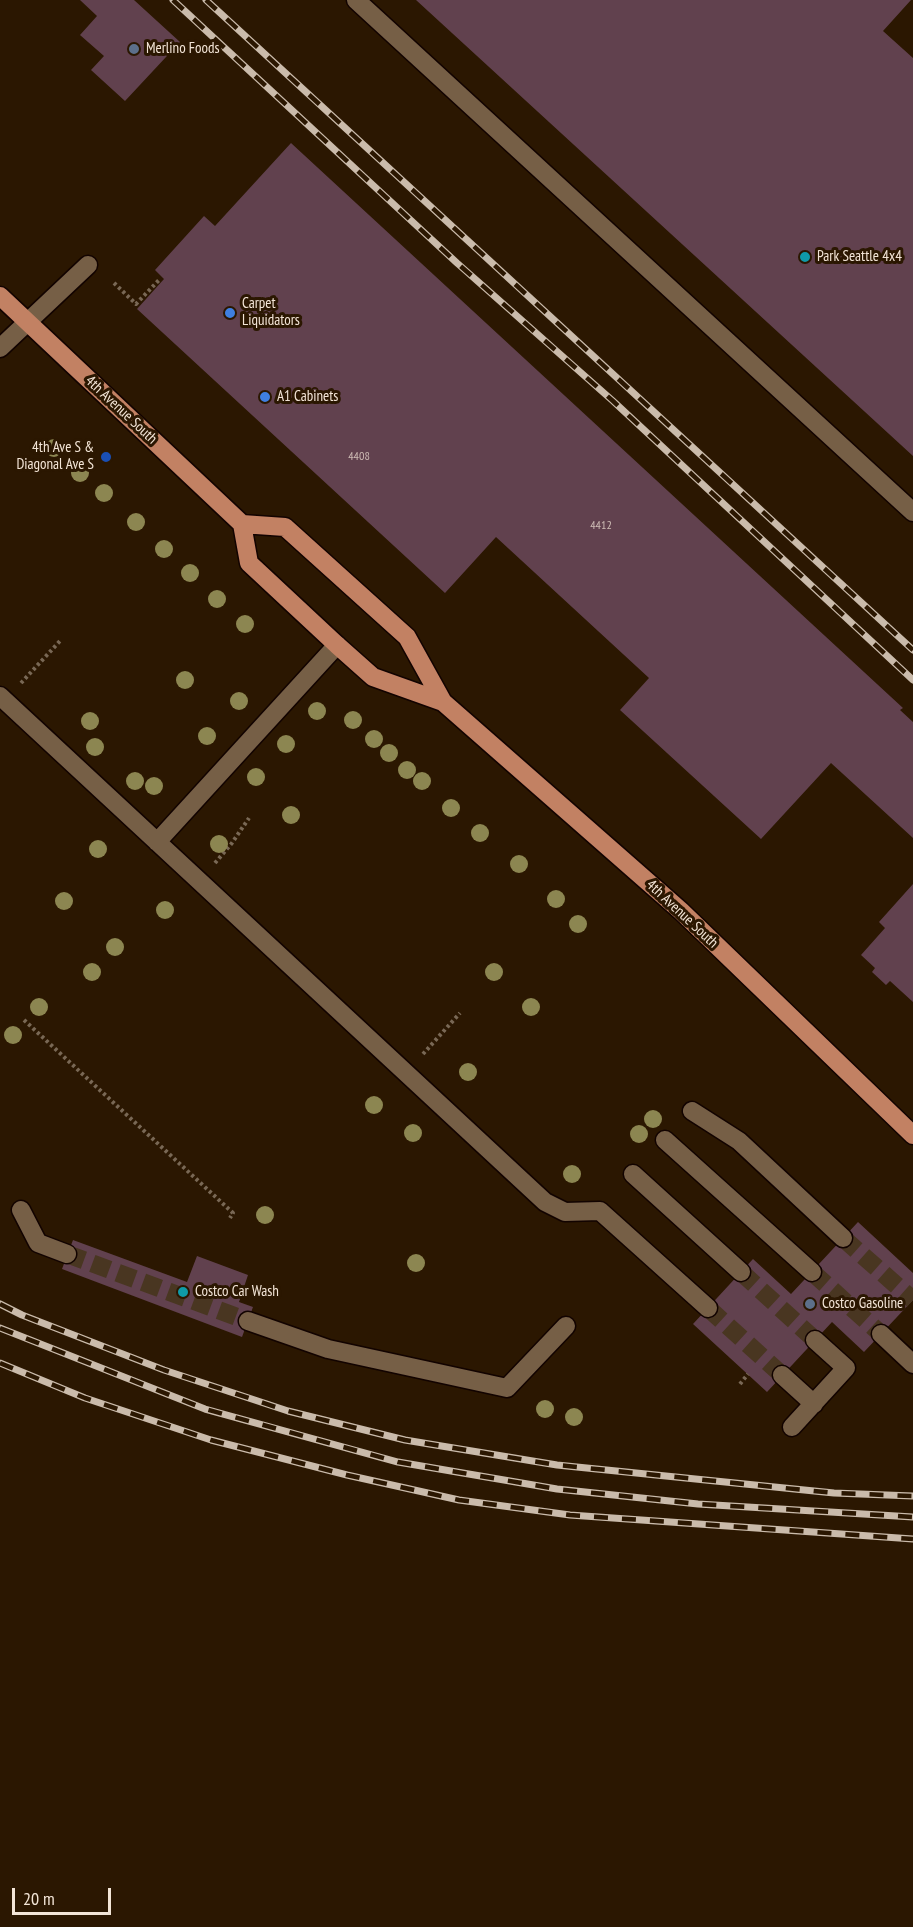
<!DOCTYPE html>
<style>
body{margin:0}
#map{position:relative;width:913px;height:1927px;overflow:hidden;background:#2b1701;font-family:"PT Sans Narrow",sans-serif}
canvas{display:block}
.scale{position:absolute;left:12px;top:1888px;width:99px;height:27px;box-sizing:border-box;border:3px solid #f3e5d7;border-top:0;padding-left:8px;font-size:18px;line-height:21px;white-space:nowrap;color:#f3e5d7;-webkit-text-stroke:4px #2b1701;paint-order:stroke}
</style>
<div id="map">
<canvas width="913" height="1927"></canvas>
<div class="scale">20 m</div>
</div>
<script>
const c = document.querySelector('canvas').getContext('2d');
c.lineJoin = 'round';
function fill(path, color) {
  c.fillStyle = color;
  c.fill(path, 'evenodd');
}
function poly(rows) {
  const path = new Path2D();
  for (const r of rows) {
    path.moveTo(r[0], r[1]);
    for (let i = 2; i < r.length; i += 2) path.lineTo(r[i], r[i + 1]);
  }
  return path;
}
function stroke(path, color, width, dash) {
  c.strokeStyle = color;
  c.lineWidth = width;
  c.lineCap = dash ? 'butt' : 'round';
  c.setLineDash(dash || []);
  c.stroke(path);
}
function drawText(font, color, halo, rows, align = 'center') {
  c.font = font + ' "PT Sans Narrow",sans-serif';
  c.lineWidth = 6;
  c.setLineDash([]);
  c.textBaseline = 'middle';
  c.strokeStyle = halo;
  c.fillStyle = color;
  for (const [text, x, y, turn = 0] of rows) {
    c.save();
    c.translate(x, y);
    c.rotate((+turn || 0) * Math.PI / 180);
    c.textAlign = isNaN(turn) ? turn : align;
    if (halo) c.strokeText(text, 0, 0);
    c.fillText(text, 0, 0);
    c.restore();
  }
}
fill(poly([
 [80,0,134,0,180,42,125,101,91,70,104,56,80,35,97,16],
 [416,0,911,0,883,31,913,58,913,456],
 [291,143,903,708,900,710,913,722,913,838,831,763,761,839,620,710,649,678,496,537,445,593,137,309,164,279,155,270,204,216,215,226],
 [913,884,913,1002,890,981,886,985,872,972,875,968,861,955,885,928,879,922],
 [858,1222,913,1273,913,1300,864,1352,832,1322,767,1392,693,1324,753,1259,791,1294],
 [73,1240,187,1282,197,1256,248,1275,239,1302,253,1307,242,1337,62,1269]
]), '#61414e');
stroke(poly([
 [843,1238,913,1300],
 [67,1254,248,1321],
 [741,1272,815,1340],
 [812,1272,881,1334],
 [708,1308,782,1375]
]), '#493621', 18, [18, 9]);
const minor = poly([
 [356,0,913,512],
 [0,348,88,265],
 [0,696,545,1202,565,1212,600,1211,708,1308],
 [157,842,337,645],
 [692,1111,739,1141,843,1238],
 [665,1140,812,1272],
 [633,1174,741,1272],
 [21,1210,38,1243,67,1254],
 [248,1321,328,1349,507,1388,566,1326],
 [881,1334,913,1364],
 [782,1375,814,1404],
 [792,1427,846,1368,815,1340]
]);
const major = poly([
 [0,296,242,524,249,563,337,645,373,677,443,702],
 [242,524,285,527,407,637,443,702,681,911,913,1135]
]);
stroke(minor, '#120300', 21);
stroke(major, '#120300', 21);
stroke(poly([
 [114,283,136,304,160,279],
 [21,683,60,641],
 [215,863,232,843,249,818],
 [24,1020,233,1213,230,1218],
 [423,1054,460,1013],
 [740,1384,748,1374]
]), '#796855', 4, [3, 3]);
stroke(minor, '#765f46', 18);
stroke(major, '#c28163', 18);
const rail = poly([
 [173,0,457,263,613,401,913,680],
 [206,0,913,650],
 [0,1304,22,1315,164,1370,288,1411,405,1440,557,1465,834,1493,913,1496],
 [0,1328,205,1409,398,1462,557,1489,698,1504,913,1517],
 [0,1363,85,1398,211,1440,347,1475,459,1500,570,1515,913,1539]
]);
stroke(rail, '#cabbab', 7);
stroke(rail, '#2b1701', 4.5, [14]);
c.fillStyle = '#8c8651';
for (const [x, y] of [
 [54,448],
 [80,473],
 [104,493],
 [136,522],
 [164,549],
 [190,573],
 [217,599],
 [245,624],
 [185,680],
 [239,701],
 [317,711],
 [353,720],
 [90,721],
 [207,736],
 [374,739],
 [286,744],
 [95,747],
 [389,753],
 [407,770],
 [256,777],
 [135,781],
 [422,781],
 [154,786],
 [451,808],
 [291,815],
 [480,833],
 [219,844],
 [98,849],
 [519,864],
 [556,899],
 [64,901],
 [165,910],
 [578,924],
 [115,947],
 [92,972],
 [494,972],
 [39,1007],
 [531,1007],
 [13,1035],
 [468,1072],
 [374,1105],
 [653,1119],
 [413,1133],
 [639,1134],
 [572,1174],
 [265,1215],
 [416,1263],
 [545,1409],
 [574,1417]
]) {
  c.beginPath();
  c.arc(x, y, 9, 0, 2 * Math.PI);
  c.fill();
}
for (const [x, y, r, color] of [
 [134,49,6,"#5c6f8a"],
 [805,257,6,"#0f9aa8"],
 [230,313,6,"#3f7fe0"],
 [265,397,6,"#3f7fe0"],
 [106,457,6,"#1a4fb4"],
 [183,1292,6,"#0f9aa8"],
 [810,1304,6,"#5c6f8a"]
]) {
  const dot = new Path2D();
  dot.arc(x, y, r, 0, 2 * Math.PI);
  c.fillStyle = color;
  c.fill(dot);
  stroke(dot, '#2b1701', 2);
}
drawText('12px', '#cebcb5', null, [
 ["4408",359,457],
 ["4412",601,526]
]);
drawText('15px', '#f3e5d7', '#2b1701', [
 ["Merlino Foods",146,49],
 ["Park Seattle 4x4",817,257],
 ["Carpet",242,304],
 ["Liquidators",242,321],
 ["A1 Cabinets",277,397],
 ["4th Ave S &",94,448,"right"],
 ["Diagonal Ave S",94,465,"right"],
 ["Costco Car Wash",195,1292],
 ["Costco Gasoline",822,1304]
], 'left');
drawText('15px', '#f3e5d7', '#2b1701', [
 ["4th Avenue South",121,410,43],
 ["4th Avenue South",682,914,43]
]);
</script>
